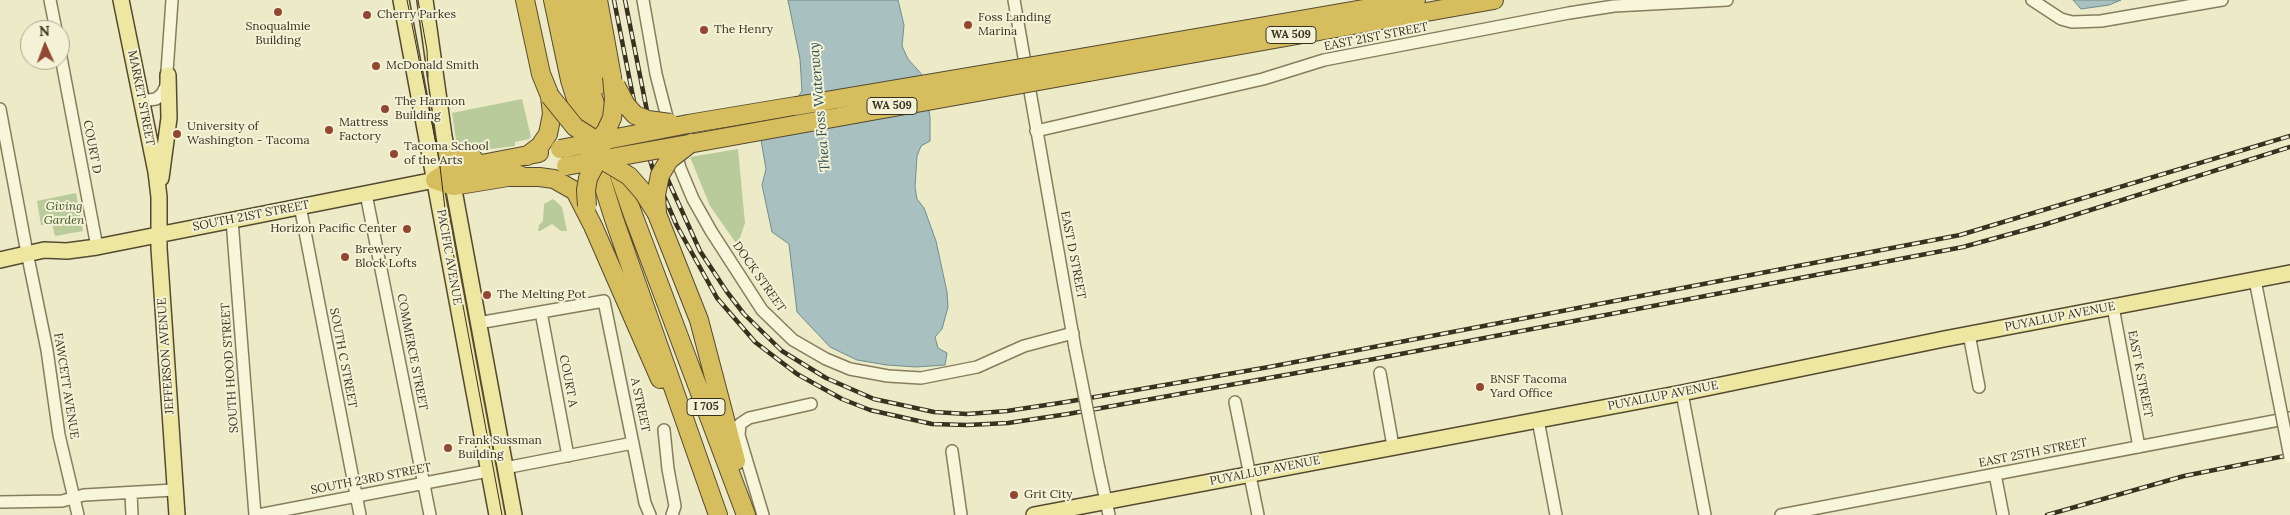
<!DOCTYPE html>
<style>
body{margin:0}
#map{position:relative;width:2290px;height:515px;overflow:hidden;background:#eceac7;font-family:Lora,serif}
canvas{display:block}
.north{position:absolute;left:20px;top:20px;width:50px;height:50px;box-sizing:border-box;background:#f4f2d6;border:1px solid #a9a58d;border-radius:50%;rotate:358deg;font-size:14px;font-weight:700;line-height:20px;text-align:center;color:#383120}
.north::after{content:'';display:block;margin:auto;width:18px;height:22px;background:#934730;clip-path:polygon(50% 0,100% 100%,50% 72%,0 100%)}
</style>
<div id="map">
<canvas width="2290" height="515"></canvas>
<div class="north">N</div>
</div>
<script>
const ctx = document.querySelector('canvas').getContext('2d');
ctx.lineJoin = 'round';
function paint(path, color) {
  ctx.fillStyle = color;
  ctx.fill(path, 'evenodd');
}
function poly(rows) {
  const path = new Path2D();
  for (const r of rows) {
    path.moveTo(r[0], r[1]);
    for (let i = 2; i < r.length; i += 2) path.lineTo(r[i], r[i + 1]);
  }
  return path;
}
function stroke(path, color, width, dash) {
  ctx.strokeStyle = color;
  ctx.lineWidth = width;
  ctx.lineCap = dash ? 'butt' : 'round';
  ctx.setLineDash(dash || []);
  ctx.stroke(path);
}
function drawText(font, color, halo, rows, align = 'center') {
  ctx.font = font + ' Lora,serif';
  ctx.lineWidth = 4;
  ctx.setLineDash([]);
  ctx.textBaseline = 'middle';
  ctx.strokeStyle = halo;
  ctx.fillStyle = color;
  for (const [text, x, y, turn = 0] of rows) {
    ctx.save();
    ctx.translate(x, y);
    ctx.rotate((+turn || 0) * Math.PI / 180);
    ctx.textAlign = isNaN(turn) ? turn : align;
    if (halo) ctx.strokeText(text, 0, 0);
    ctx.fillText(text, 0, 0);
    ctx.restore();
  }
}
paint(poly([
 [522,99,531,137,529,139,515,142,515,146,458,153,452,113],
 [738,149,745,223,740,238,736,243,710,206,690,157],
 [76,193,83,231,55,236,52,223,41,225,37,201],
 [553,199,562,207,567,231,561,231,552,224,540,231,538,231,539,225,543,221,544,204]
]), '#b9ca9b');
const water = poly([
 [788,0,898,0,904,25,902,46,908,59,924,77,930,117,930,141,921,146,917,156,915,187,917,199,924,208,936,241,947,292,948,307,942,329,935,337,938,348,947,353,945,365,916,367,887,365,857,360,830,347,797,312,789,244,772,232,762,185,766,169,761,140,770,124,787,113,802,91,800,59,788,0],
 [2073,0,2121,0,2109,5,2081,9,2073,0]
]);
paint(water, '#a8c0bf');
stroke(water, '#6f8e8e', 1);
const minor = poly([
 [50,0,56,30],
 [643,0,656,74,680,168,693,199,711,231,762,310,793,340,826,359,850,369,888,376,921,378,977,367,1024,346,1073,333],
 [1014,0,1075,348],
 [2032,0,2061,19,2072,22,2101,21,2222,0],
 [60,52,97,247],
 [141,101,156,99,162,94,166,86,172,0],
 [0,109,27,253],
 [1036,131,1263,79,1324,60,1569,13,1614,6,1727,0],
 [366,194,430,515],
 [300,206,360,515],
 [232,220,255,515],
 [29,262,47,350,59,435,78,515],
 [2255,280,2277,391],
 [2113,307,2139,447],
 [541,312,568,456],
 [478,323,604,301,645,503,650,515],
 [1969,334,1979,387],
 [1380,373,1393,446],
 [1682,393,1705,515],
 [1235,402,1258,515],
 [1538,420,1556,515],
 [664,430,668,469,675,506,672,515],
 [952,451,961,515],
 [505,468,633,443],
 [1099,469,1109,515],
 [1995,474,2003,515],
 [131,493,132,515],
 [0,502,62,501,84,495,174,490],
 [258,515,488,471],
 [763,515,739,435,740,424,749,418,811,404],
 [1781,515,2290,418]
]);
const major = poly([
 [121,0,156,172,159,197,159,248,177,515],
 [401,0,497,515],
 [425,0,444,136,514,515],
 [161,178,169,118,168,75],
 [0,260,44,250,67,251,97,247,435,180],
 [1034,515,1682,393,1944,339,2290,273]
]);
const highway = poly([
 [525,0,541,74,550,96,552,114,548,134,540,146,527,156],
 [553,0,570,80,614,219,718,515],
 [569,0,591,92,632,212,746,515],
 [585,0,599,85],
 [598,0,612,77],
 [1086,57,1416,0],
 [1089,72,1494,0],
 [688,124,796,106],
 [447,154,453,160,473,158],
 [510,177,539,177,554,179,575,191,593,226,660,379],
 [435,180,453,186,520,175],
 [435,180,450,170,539,153],
 [657,214,699,320,736,461]
]);
stroke(minor, '#877d5d', 14);
stroke(major, '#554a31', 18);
stroke(highway, '#554a31', 20);
stroke(minor, '#f7f5da', 11);
stroke(major, '#ede7a1', 15);
stroke(highway, '#d6bd5d', 18);
stroke(poly([
 [407,0,439,158,445,209,502,515],
 [418,0,427,50,428,77]
]), '#383120', 1);
const rail = poly([
 [614,0,637,117,654,173,677,226,717,298,755,342,797,374,842,399,870,410,932,424,967,425,1008,423,1068,414,1369,360,1963,247,2043,225,2290,147],
 [625,0,648,116,663,169,700,251,727,292,744,314,782,351,826,378,874,399,934,412,967,414,1007,411,1066,402,1269,367,1960,235,2290,136],
 [2047,515,2184,476,2290,455]
]);
stroke(rail, '#383120', 4.5);
stroke(rail, '#f4f2d6', 2.5, [8]);
const minorBridge = poly([
 [1075,348,1099,469],
 [2277,391,2290,457]
]);
const highwayBridge = poly([
 [612,77,614,100,612,118,606,131,589,152,629,176,643,192,657,214],
 [616,86,626,105,635,115,648,120,670,123],
 [550,96,575,127,602,144],
 [796,106,1086,57],
 [560,149,688,124],
 [566,166,1089,72],
 [587,206,586,190,588,178,595,165,604,155],
 [657,213,656,195,660,175,669,160,691,143]
]);
stroke(minorBridge, '#877d5d', 14, []);
stroke(highwayBridge, '#554a31', 20, []);
stroke(minorBridge, '#f7f5da', 11);
stroke(highwayBridge, '#d6bd5d', 18);
for (const [x, y, r, color] of [
 [278,12,5,"#934730"],
 [367,15,5,"#934730"],
 [968,25,5,"#934730"],
 [704,30,5,"#934730"],
 [376,66,5,"#934730"],
 [385,109,5,"#934730"],
 [329,130,5,"#934730"],
 [177,134,5,"#934730"],
 [394,154,5,"#934730"],
 [407,229,5,"#934730"],
 [345,257,5,"#934730"],
 [487,295,5,"#934730"],
 [1480,387,5,"#934730"],
 [448,448,5,"#934730"],
 [1014,495,5,"#934730"]
]) {
  const dot = new Path2D();
  dot.arc(x, y, r, 0, 2 * Math.PI);
  ctx.fillStyle = color;
  ctx.fill(dot);
  stroke(dot, '#f4f2d6', 2);
}
for (const [x, y, w] of [
 [1291,35,50],
 [892,106,50],
 [706,407,38]
]) {
  const box = new Path2D();
  box.roundRect(x - w / 2, y - 8.5, w, 17, 4);
  ctx.fillStyle = '#f4f2d6';
  ctx.fill(box);
  stroke(box, '#383120', 1);
}
drawText('bold 11px', '#383120', null, [
 ["WA 509",1291,35],
 ["WA 509",892,106],
 ["I 705",706,407]
]);
drawText('12px', '#383120', '#f4f2d6', [
 ["Cherry Parkes",377,15],
 ["Foss Landing",978,18],
 ["Marina",978,32],
 ["Snoqualmie",278,27,"center"],
 ["Building",278,41,"center"],
 ["The Henry",714,30],
 ["McDonald Smith",386,66],
 ["The Harmon",395,102],
 ["Building",395,116],
 ["Mattress",339,123],
 ["Factory",339,137],
 ["University of",187,127],
 ["Washington - Tacoma",187,141],
 ["Tacoma School",404,147],
 ["of the Arts",404,161],
 ["Horizon Pacific Center",397,229,"right"],
 ["Brewery",355,250],
 ["Block Lofts",355,264],
 ["The Melting Pot",497,295],
 ["BNSF Tacoma",1490,380],
 ["Yard Office",1490,394],
 ["Frank Sussman",458,441],
 ["Building",458,455],
 ["Grit City",1024,495]
], 'left');
drawText('12px', '#383120', '#f4f2d6', [
 ["EAST 21ST STREET",1376,37,-11],
 ["MARKET STREET",141,98,79],
 ["COURT D",92,147,79],
 ["SOUTH 21ST STREET",251,216,-11],
 ["EAST D STREET",1073,255,79],
 ["PACIFIC AVENUE",449,257,80],
 ["DOCK STREET",759,277,55],
 ["PUYALLUP AVENUE",2060,317,-11],
 ["COMMERCE STREET",412,352,79],
 ["JEFFERSON AVENUE",166,356,-94],
 ["SOUTH C STREET",343,358,79],
 ["SOUTH HOOD STREET",230,368,-94],
 ["EAST K STREET",2140,374,79],
 ["COURT A",568,381,79],
 ["FAWCETT AVENUE",66,386,81],
 ["PUYALLUP AVENUE",1663,396,-11],
 ["A STREET",640,405,78],
 ["EAST 25TH STREET",2033,453,-11],
 ["PUYALLUP AVENUE",1265,471,-11],
 ["SOUTH 23RD STREET",371,479,-11]
]);
drawText('italic 12px', '#3e5328', '#f4f2d6', [
 ["Giving",64,207],
 ["Garden",64,221]
]);
drawText('italic 14px', '#305057', '#f4f2d6', [
 ["Thea Foss Waterway",820,107,-95]
]);
</script>
